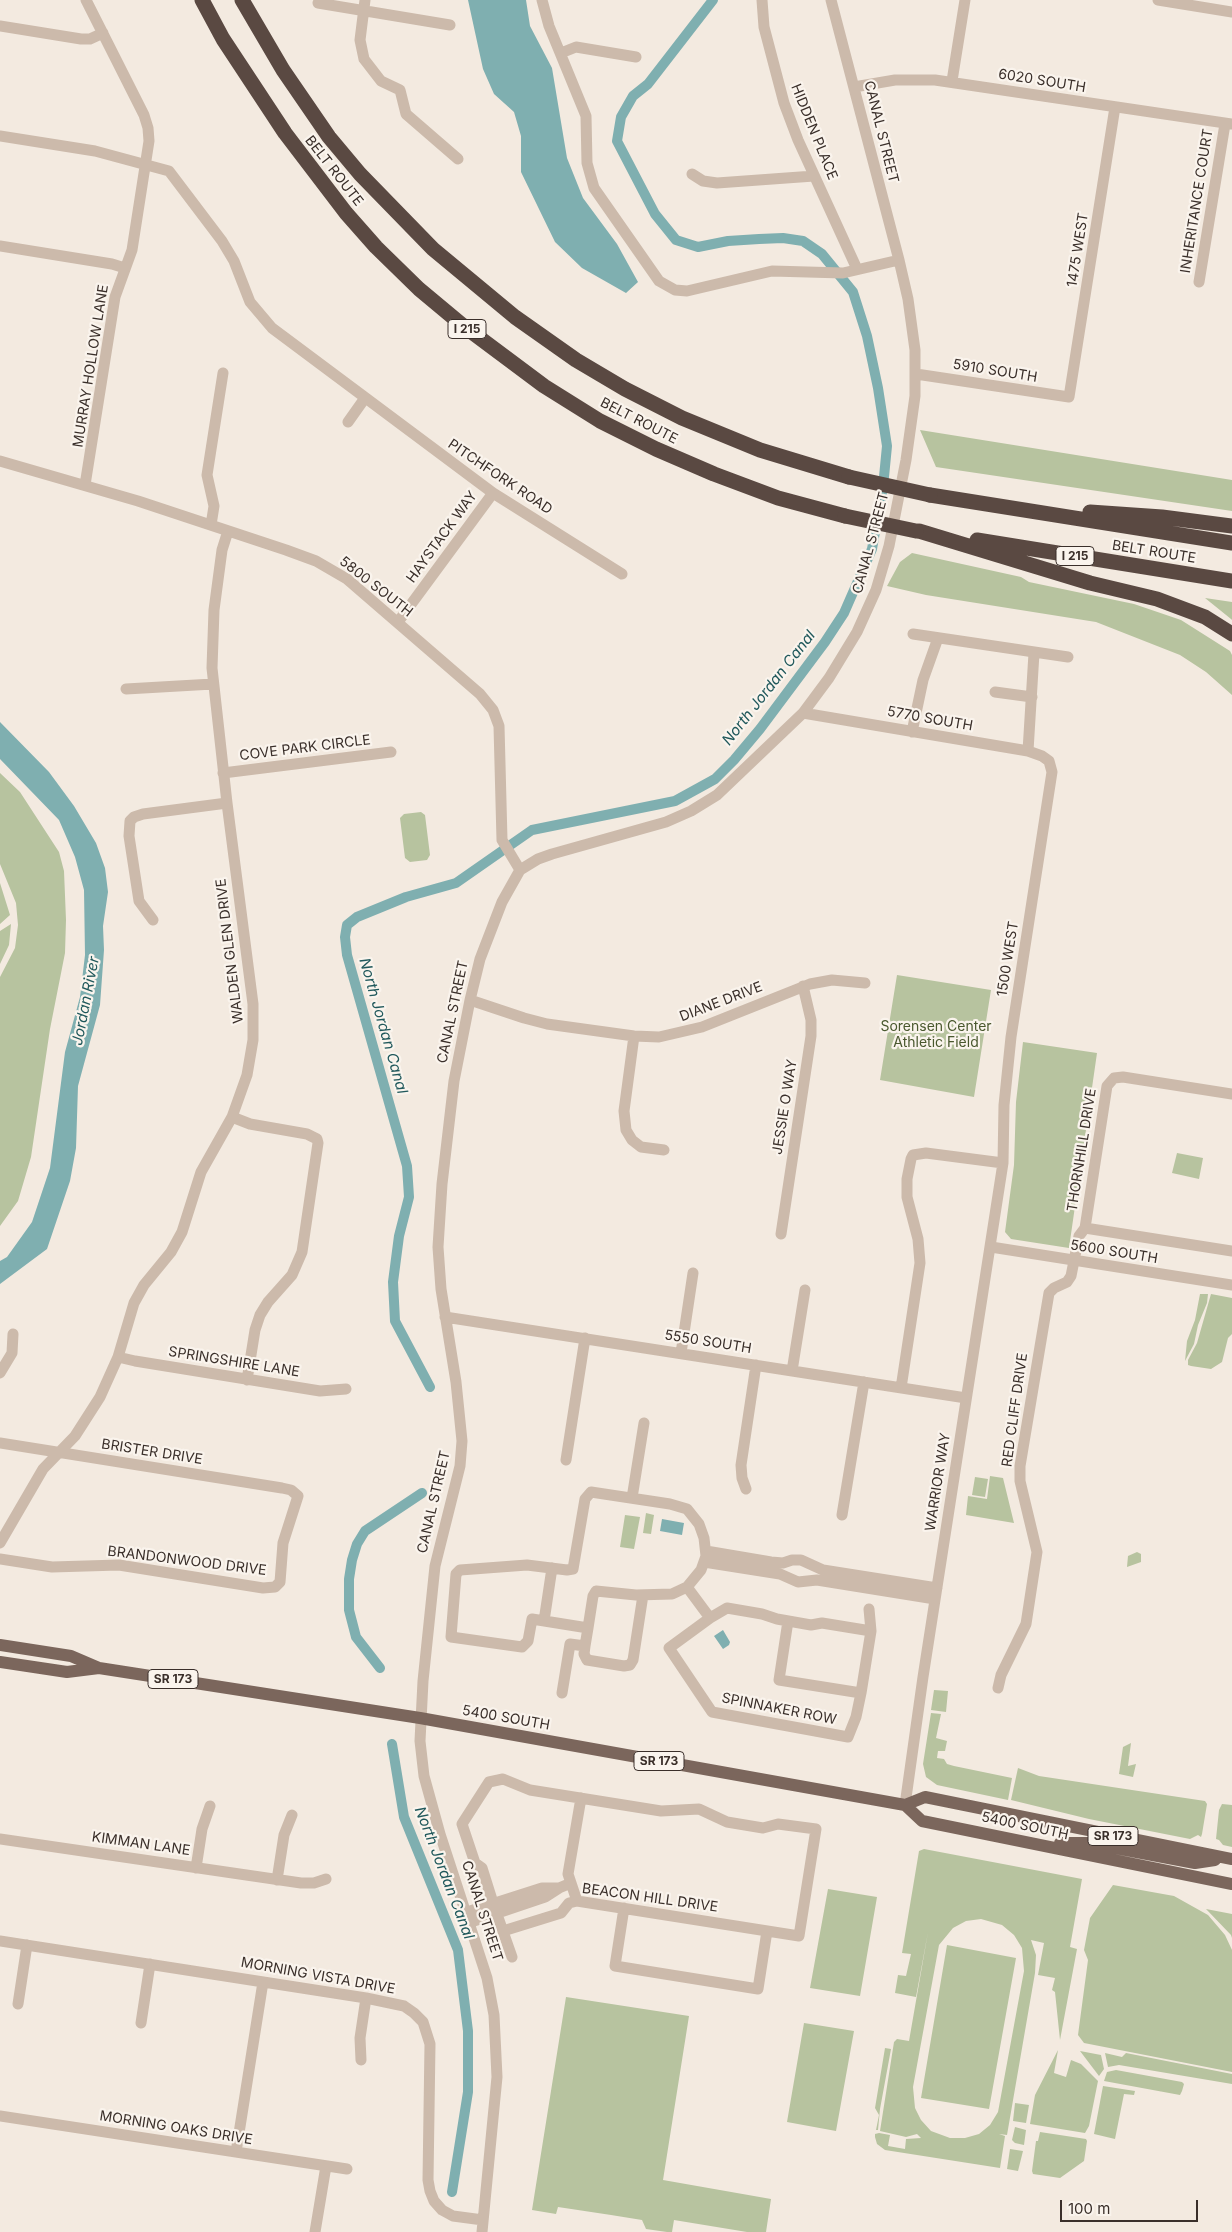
<!DOCTYPE html>
<style>
body{margin:0}
#map{position:relative;width:1232px;height:2232px;overflow:hidden;background:#f3eae0;font-family:Inter,sans-serif}
canvas{display:block}
.scale{position:absolute;left:1060px;top:2200px;width:138px;height:22px;box-sizing:border-box;border:2px solid #3a2f2a;border-top:0;padding-left:6px;font-size:15px;line-height:18px;white-space:nowrap;color:#3a2f2a;-webkit-text-stroke:4px #faf4ed;paint-order:stroke}
</style>
<div id="map">
<canvas width="1232" height="2232"></canvas>
<div class="scale">100 m</div>
</div>
<script>
const ctx = document.querySelector('canvas').getContext('2d');
ctx.lineJoin = 'round';
function paint(path, color) {
  ctx.fillStyle = color;
  ctx.fill(path, 'evenodd');
}
function poly(rows) {
  const path = new Path2D();
  for (const r of rows) {
    path.moveTo(r[0], r[1]);
    for (let i = 2; i < r.length; i += 2) path.lineTo(r[i], r[i + 1]);
  }
  return path;
}
function stroke(path, color, width, dash) {
  ctx.strokeStyle = color;
  ctx.lineWidth = width;
  ctx.lineCap = dash ? 'butt' : 'round';
  ctx.setLineDash(dash || []);
  ctx.stroke(path);
}
function drawText(font, color, halo, rows, align = 'center') {
  ctx.font = font + ' Inter,sans-serif';
  ctx.lineWidth = 4.5;
  ctx.setLineDash([]);
  ctx.textBaseline = 'middle';
  ctx.strokeStyle = halo;
  ctx.fillStyle = color;
  for (const [text, x, y, turn = 0] of rows) {
    ctx.save();
    ctx.translate(x, y);
    ctx.rotate((+turn || 0) * Math.PI / 180);
    ctx.textAlign = isNaN(turn) ? turn : align;
    if (halo) ctx.strokeText(text, 0, 0);
    ctx.fillText(text, 0, 0);
    ctx.restore();
  }
}
paint(poly([
 [920,430,1232,480,1232,511,936,467],
 [912,553,1021,577,1029,582,1134,604,1181,620,1230,651,1232,655,1232,695,1206,672,1180,655,1096,622,926,595,887,586,900,562],
 [1205,598,1232,602,1232,620,1231,619],
 [0,773,20,792,59,852,64,871,66,920,65,953,50,1029,31,1157,18,1201,0,1226,0,977,15,948,18,925,16,903,0,864],
 [421,812,425,815,430,855,427,860,410,862,405,858,400,818,404,814],
 [0,883,10,915,0,924],
 [11,924,9,945,0,964,0,931],
 [897,975,991,990,974,1097,880,1080],
 [1023,1042,1097,1053,1069,1248,1011,1239,1005,1232,1014,1165,1016,1102],
 [1177,1153,1203,1158,1199,1179,1172,1173],
 [1200,1294,1208,1294,1207,1303,1198,1325,1194,1344,1185,1361,1187,1341,1195,1320],
 [1211,1294,1232,1298,1232,1334,1228,1338,1222,1362,1211,1369,1191,1366,1188,1365,1188,1360,1197,1343],
 [990,1476,1003,1478,1014,1523,966,1515,968,1496,987,1499],
 [975,1477,988,1479,985,1497,972,1495],
 [646,1513,654,1515,651,1534,643,1533],
 [625,1515,640,1517,634,1549,620,1547],
 [1137,1552,1141,1554,1141,1562,1127,1567,1128,1556],
 [934,1690,948,1691,946,1712,931,1710],
 [931,1713,941,1714,936,1738,947,1741,945,1751,938,1751,937,1758,944,1759,947,1764,954,1766,1012,1778,1008,1800,937,1785,926,1777,923,1764],
 [1131,1743,1128,1766,1136,1764,1133,1777,1119,1774,1123,1747],
 [1018,1768,1039,1776,1205,1801,1207,1804,1202,1834,1201,1837,1198,1835,1190,1839,1089,1819,1011,1800],
 [1222,1804,1232,1805,1232,1847,1223,1845,1219,1840,1216,1839,1219,1810],
 [924,1849,1082,1879,1070,1947,1077,1949,1060,2040,1055,1992,1052,1990,1055,1978,1038,1975,1044,1943,1031,1940,1036,1955,1035,1973,1007,2135,999,2134,1005,2136,1000,2168,885,2150,877,2144,875,2137,875,2134,879,2133,890,2135,888,2146,905,2149,906,2139,921,2138,917,2134,906,2137,880,2131,894,2042,897,2039,909,2041,928,1932,916,1997,895,1993,898,1975,906,1976,911,1954,902,1953,919,1851],
 [981,1919,1002,1925,1014,1935,1022,1948,1024,1971,998,2112,990,2125,979,2134,965,2138,950,2138,931,2131,921,2120,915,2108,913,2087,939,1945,953,1928,966,1921],
 [1113,1885,1174,1896,1208,1915,1225,1935,1232,1950,1232,2072,1084,2043,1078,2035,1088,1960,1084,1950,1090,1918],
 [828,1889,877,1897,860,1996,810,1988],
 [1206,1909,1232,1914,1232,1938,1231,1935],
 [947,1945,1016,1958,989,2109,921,2098],
 [566,1997,689,2016,663,2180,771,2199,766,2232,747,2232,674,2220,672,2232,667,2232,646,2229,642,2220,611,2215,558,2207,556,2214,532,2210],
 [804,2023,854,2031,836,2131,787,2122],
 [885,2048,891,2049,880,2109,878,2130,876,2130,879,2115,875,2108],
 [1058,2050,1054,2073,1066,2077,1071,2060,1081,2064,1098,2081,1089,2126,1085,2133,1030,2124,1035,2095],
 [1080,2051,1101,2055,1104,2069,1099,2076],
 [1105,2053,1122,2057,1126,2053,1232,2074,1232,2084,1119,2065,1108,2067],
 [1116,2070,1182,2082,1184,2084,1182,2091,1180,2095,1104,2081,1107,2072],
 [1103,2086,1135,2091,1134,2095,1124,2094,1115,2139,1094,2134],
 [1015,2103,1029,2105,1026,2123,1013,2121],
 [1015,2127,1026,2130,1024,2145,1015,2143,1012,2140],
 [1040,2132,1086,2139,1087,2141,1084,2161,1060,2178,1033,2174,1032,2171,1036,2141,1038,2141],
 [1010,2149,1023,2151,1018,2171,1007,2169]
]), '#b7c39f');
paint(poly([
 [468,0,526,0,530,26,552,68,567,158,583,198,617,244,638,282,626,293,582,268,555,242,521,172,521,136,514,112,494,94,483,69],
 [0,722,49,772,74,806,96,843,105,868,108,892,103,926,104,950,100,1005,78,1086,76,1148,70,1181,47,1249,0,1284,0,1261,7,1257,32,1222,50,1168,65,1052,80,997,85,955,84,890,75,857,59,820,0,759],
 [662,1519,684,1523,682,1535,660,1531],
 [723,1630,730,1642,729,1645,723,1649,714,1636]
]), '#7fafb0');
stroke(poly([
 [430,1387,395,1321,393,1282,399,1236,409,1197,407,1166,347,955,345,937,347,925,357,917,406,897,456,883,532,830,675,801,715,779,734,760,760,729,825,642,844,613,872,549,883,487,887,446,878,388,867,336,853,292,822,254,803,241,783,238,759,239,728,241,698,247,676,240,655,214,617,141,621,117,633,96,648,84,713,0],
 [380,1668,356,1637,349,1610,349,1579,352,1560,357,1544,365,1531,422,1493],
 [392,1744,404,1817,458,1950,468,2031,468,2092,452,2192]
]), '#7fafb0', 10);
stroke(poly([
 [365,0,360,40,364,59,381,81,400,90,406,114,458,159],
 [542,0,549,26,586,116,587,163,594,188,659,281,675,290,687,291,772,271,843,273,899,260],
 [762,0,764,27,784,103,798,140,857,269],
 [1158,0,1232,12],
 [318,3,450,25],
 [0,26,81,39,90,39,103,33],
 [561,53,576,47,636,57],
 [952,81,965,0],
 [854,87,895,80,935,80,1232,124],
 [0,136,95,151,169,171,222,241,234,261,250,302,272,328,493,493,622,574],
 [692,174,703,181,717,183,814,176],
 [0,246,112,264,125,268],
 [1199,282,1225,124],
 [916,374,1069,397,1115,107],
 [348,422,365,398],
 [0,461,138,501,286,550,316,561,347,579,480,694,493,710,499,726,502,840,520,870],
 [85,485,115,297,132,250,149,141,148,128,144,115,86,0],
 [211,525,214,506,207,475,223,373],
 [398,622,493,493],
 [913,634,1068,657],
 [126,689,213,684],
 [995,692,1032,697],
 [803,713,1028,751,1042,756,1049,761,1052,772,1011,1037,1004,1105,1003,1163,923,1677,905,1805],
 [912,732,923,680,938,638],
 [1028,751,1034,653],
 [223,773,391,752],
 [153,920,139,901,129,836,130,821,134,817,143,814,227,803],
 [470,1000,524,1018,547,1024,634,1036,659,1037,702,1027,810,984,832,980,865,983],
 [634,1036,624,1111,626,1130,632,1140,641,1147,664,1150],
 [232,1117,250,1124,307,1134,317,1139,318,1143,302,1252,292,1275,268,1302,260,1315,255,1330,247,1380],
 [1085,1228,1232,1251],
 [781,1234,811,1036,811,1020,803,986],
 [991,1247,1232,1285],
 [445,1317,966,1398],
 [681,1353,693,1273],
 [118,1357,135,1361,320,1391,346,1389],
 [792,1371,805,1290],
 [0,1373,12,1353,13,1334],
 [901,1388,920,1263,918,1239,907,1197,907,1179,911,1159,913,1155,926,1153,1003,1163],
 [0,1443,282,1488,291,1490,298,1496,283,1543,280,1582,275,1587,263,1588,119,1565,52,1567,0,1559],
 [566,1460,585,1338],
 [746,1489,742,1478,741,1465,756,1365],
 [632,1498,644,1423],
 [842,1515,864,1382],
 [0,1543,43,1469,75,1436,100,1397,118,1357,134,1303,144,1285,171,1252,182,1232,201,1172,232,1117,247,1075,253,1040,253,1004,227,803,212,668,214,610,222,550,228,531],
 [706,1551,771,1562,783,1563,792,1560,801,1560,823,1570,937,1588],
 [704,1562,780,1574,798,1582,817,1580,935,1599],
 [687,1587,710,1618],
 [869,1609,871,1631,861,1693,856,1717,848,1737,712,1712,669,1648,710,1618,727,1608,762,1614,777,1619,811,1625,822,1623,871,1631],
 [544,1621,552,1568],
 [788,1621,779,1680,861,1693],
 [585,1646,584,1654,587,1660,624,1666,630,1665,633,1660,643,1595],
 [998,1688,1001,1675,1026,1624,1037,1552,1020,1481,1020,1466,1049,1293,1054,1288,1067,1282,1071,1276,1079,1236,1085,1228,1107,1086,1114,1078,1123,1077,1232,1094],
 [562,1693,570,1644,585,1646,588,1628,593,1596,596,1591,636,1595,672,1594,687,1587,701,1570,706,1556,704,1538,699,1524,687,1509,670,1504,591,1492,585,1499,573,1569,567,1570,527,1565,460,1570,456,1574,451,1637,522,1647,528,1641,532,1619,588,1628],
 [0,1839,301,1883,314,1883,326,1879],
 [196,1868,202,1829,210,1806],
 [277,1880,284,1835,292,1815],
 [577,1901,568,1874,581,1798],
 [624,1908,615,1966,758,1989,767,1931],
 [467,1912,542,1888,559,1888],
 [471,1922,545,1897,559,1888,571,1883],
 [503,1931,561,1913,569,1903,577,1901,799,1936,816,1829,778,1824,763,1828,727,1822,699,1809,661,1811,530,1790,503,1779,489,1782,462,1824,475,1863,482,1868,493,1903,512,1957],
 [0,1941,366,1998,404,2006,414,2013,423,2022,430,2044,428,2180,430,2191,434,2201,442,2210,453,2216,483,2220],
 [18,2004,27,1945],
 [141,2023,150,1964],
 [361,2060,360,2038,366,1998],
 [0,2116,347,2169],
 [236,2152,263,1982],
 [315,2232,326,2166],
 [482,2232,497,2077,494,2015,487,1978,440,1834,424,1776,420,1741,423,1681,435,1566,460,1466,462,1441,456,1382,441,1289,438,1247,442,1184,454,1081,470,1000,480,959,502,902,520,870,538,859,552,854,666,822,691,811,717,795,803,713,829,678,857,632,876,590,889,546,906,460,915,396,915,350,908,299,899,260,831,0]
]), '#ccbaab', 11);
stroke(poly([
 [0,1645,71,1656,99,1668,420,1718,905,1805,925,1797,1232,1859],
 [0,1662,67,1672,99,1668],
 [905,1805,922,1821,1232,1884],
 [1060,1843,1089,1843,1195,1863,1215,1860]
]), '#7b665c', 12);
stroke(poly([
 [202,0,223,39,285,133,346,213,376,247,419,289,461,324,544,386,600,421,656,449,714,474,778,498,845,516],
 [242,0,283,70,329,137,360,174,433,249,515,317,576,360,625,389,682,418,760,450,849,477],
 [930,495,1232,543],
 [1090,512,1162,517,1232,526],
 [919,531,1090,583,1157,599,1205,617,1232,634],
 [977,540,1232,581]
]), '#5a4942', 15);
stroke(poly([
 [849,477,930,495],
 [845,516,916,531]
]), '#5a4942', 15);
for (const [x, y, w] of [
 [467,329,38],
 [1075,556,38],
 [173,1679,50],
 [659,1761,50],
 [1113,1836,50]
]) {
  const box = new Path2D();
  box.roundRect(x - w / 2, y - 9.5, w, 19, 4);
  ctx.fillStyle = '#faf4ed';
  ctx.fill(box);
  stroke(box, '#3a2f2a', 1);
}
drawText('bold 12px', '#3a2f2a', null, [
 ["I 215",467,329],
 ["I 215",1075,556],
 ["SR 173",173,1679],
 ["SR 173",659,1761],
 ["SR 173",1113,1836]
]);
drawText('14px', '#3a2f2a', '#faf4ed', [
 ["6020 SOUTH",1042,81,9],
 ["HIDDEN PLACE",814,132,68],
 ["CANAL STREET",881,132,76],
 ["BELT ROUTE",334,171,52],
 ["INHERITANCE COURT",1197,201,-81],
 ["1475 WEST",1078,250,-81],
 ["MURRAY HOLLOW LANE",91,366,-81],
 ["5910 SOUTH",995,371,9],
 ["BELT ROUTE",639,421,27],
 ["PITCHFORK ROAD",500,477,34],
 ["HAYSTACK WAY",442,537,-54],
 ["CANAL STREET",871,543,-75],
 ["BELT ROUTE",1154,552,9],
 ["5800 SOUTH",376,587,38],
 ["5770 SOUTH",930,719,10],
 ["COVE PARK CIRCLE",305,748,-7],
 ["WALDEN GLEN DRIVE",230,951,-97],
 ["1500 WEST",1008,959,-81],
 ["DIANE DRIVE",721,1002,-21],
 ["CANAL STREET",453,1012,-78],
 ["JESSIE O WAY",785,1107,-81],
 ["THORNHILL DRIVE",1082,1150,-81],
 ["5600 SOUTH",1114,1252,9],
 ["5550 SOUTH",708,1342,9],
 ["SPRINGSHIRE LANE",234,1362,9],
 ["RED CLIFF DRIVE",1015,1410,-82],
 ["BRISTER DRIVE",152,1452,9],
 ["WARRIOR WAY",938,1482,-81],
 ["CANAL STREET",434,1502,-77],
 ["BRANDONWOOD DRIVE",187,1561,7],
 ["SPINNAKER ROW",779,1709,11],
 ["5400 SOUTH",506,1718,10],
 ["5400 SOUTH",1025,1826,12],
 ["KIMMAN LANE",141,1844,8],
 ["BEACON HILL DRIVE",650,1898,8],
 ["CANAL STREET",482,1911,72],
 ["MORNING VISTA DRIVE",318,1976,10],
 ["MORNING OAKS DRIVE",176,2128,9]
]);
drawText('14px', '#49582e', '#faf4ed', [
 ["Sorensen Center",936,1027],
 ["Athletic Field",936,1043]
]);
drawText('italic 15px', '#20585b', '#faf4ed', [
 ["North Jordan Canal",769,688,-52],
 ["Jordan River",86,1001,-79],
 ["North Jordan Canal",383,1026,74],
 ["North Jordan Canal",444,1873,69]
]);
</script>
